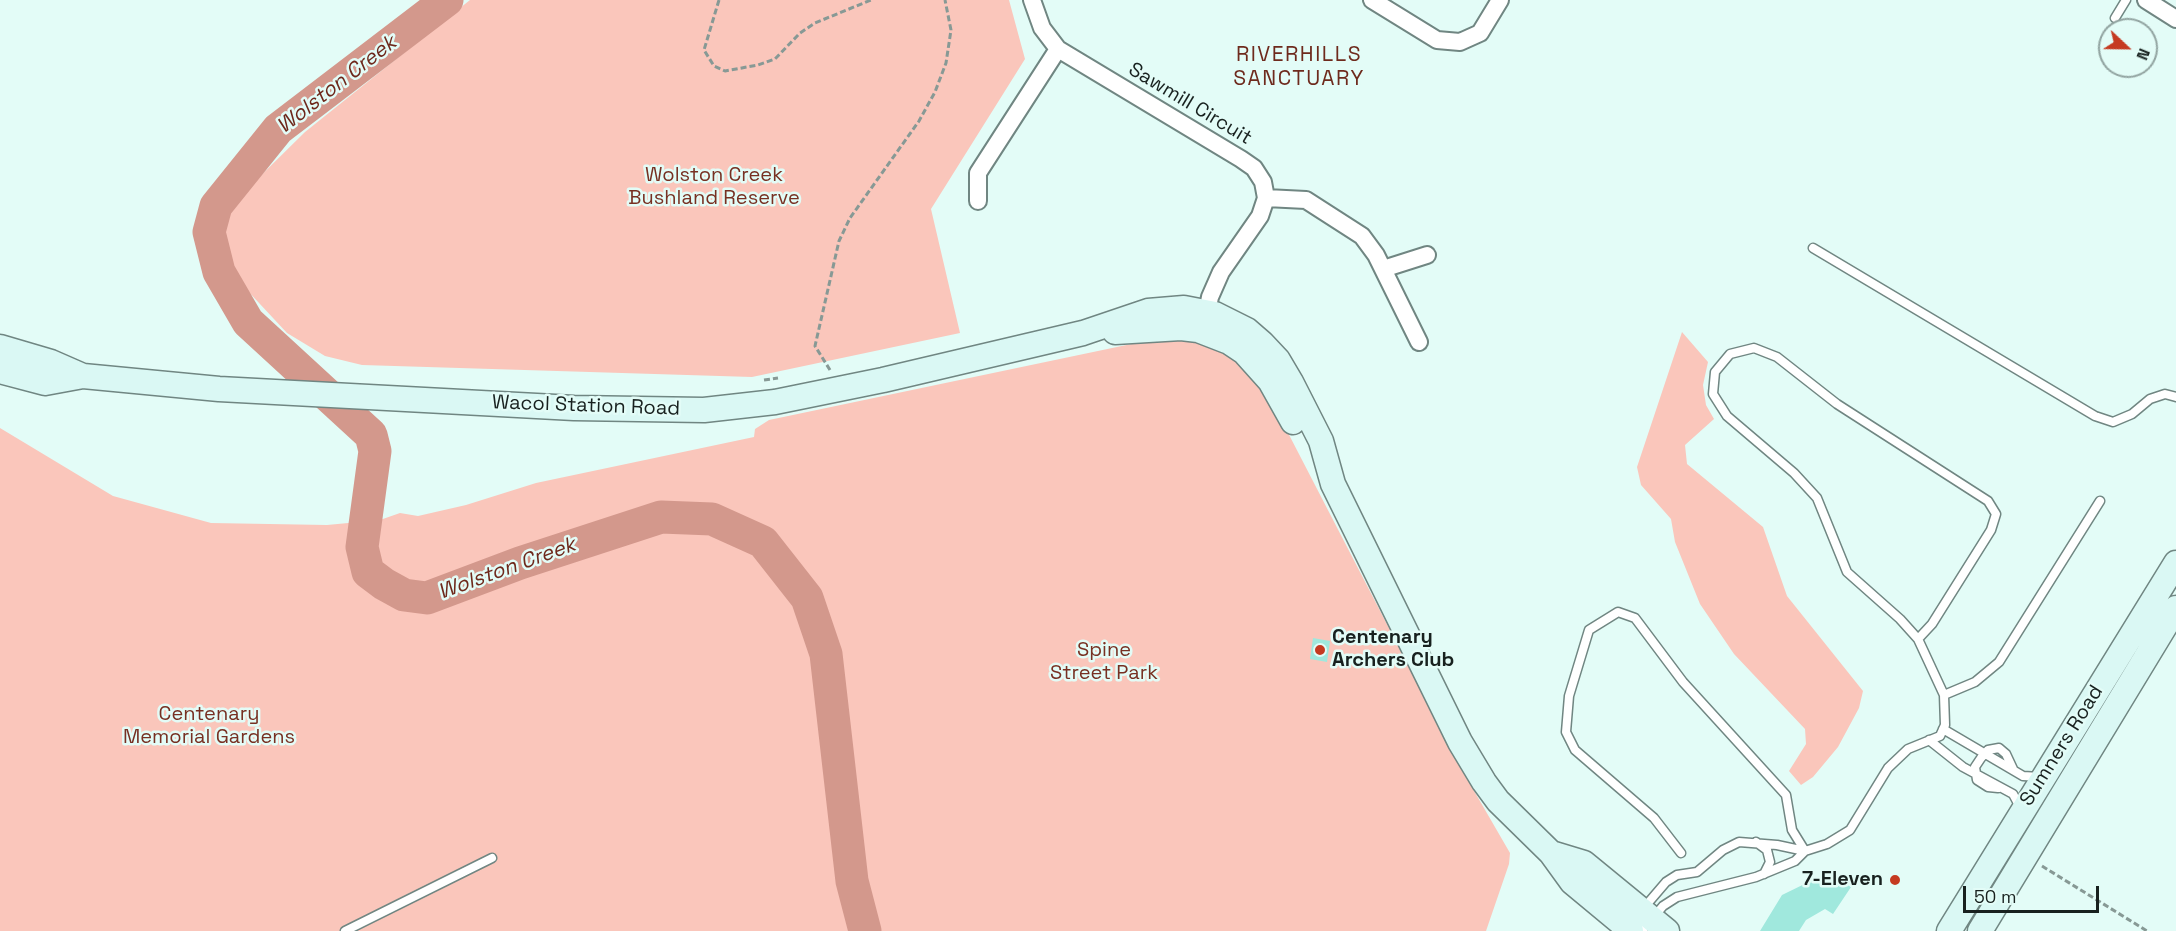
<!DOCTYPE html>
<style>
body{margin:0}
#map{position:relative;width:2176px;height:931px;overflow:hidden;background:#e3fcf7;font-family:"Space Grotesk",sans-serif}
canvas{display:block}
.north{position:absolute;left:2098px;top:18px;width:60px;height:60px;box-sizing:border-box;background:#e3fcf7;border:2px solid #92a4a1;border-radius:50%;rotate:112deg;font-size:16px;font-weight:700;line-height:24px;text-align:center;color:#18211f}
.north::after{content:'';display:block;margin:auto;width:21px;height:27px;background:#c53a21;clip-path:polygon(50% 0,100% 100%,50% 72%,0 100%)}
.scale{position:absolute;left:1963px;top:886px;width:136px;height:27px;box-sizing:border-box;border:3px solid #18211f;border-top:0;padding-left:8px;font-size:18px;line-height:21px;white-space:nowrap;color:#18211f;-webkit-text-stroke:4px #e3fcf7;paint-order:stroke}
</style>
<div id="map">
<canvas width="2176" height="931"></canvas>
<div class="north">N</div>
<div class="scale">50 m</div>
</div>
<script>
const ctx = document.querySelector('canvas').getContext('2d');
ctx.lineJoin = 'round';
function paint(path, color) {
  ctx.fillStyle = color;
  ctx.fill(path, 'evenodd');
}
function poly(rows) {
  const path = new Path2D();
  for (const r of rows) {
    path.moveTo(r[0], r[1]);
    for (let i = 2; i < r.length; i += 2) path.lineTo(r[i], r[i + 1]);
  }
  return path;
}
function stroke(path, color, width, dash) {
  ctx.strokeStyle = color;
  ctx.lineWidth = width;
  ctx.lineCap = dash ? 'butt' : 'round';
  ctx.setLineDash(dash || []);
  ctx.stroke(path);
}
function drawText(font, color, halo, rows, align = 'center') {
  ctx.font = font + ' "Space Grotesk",sans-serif';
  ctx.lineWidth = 5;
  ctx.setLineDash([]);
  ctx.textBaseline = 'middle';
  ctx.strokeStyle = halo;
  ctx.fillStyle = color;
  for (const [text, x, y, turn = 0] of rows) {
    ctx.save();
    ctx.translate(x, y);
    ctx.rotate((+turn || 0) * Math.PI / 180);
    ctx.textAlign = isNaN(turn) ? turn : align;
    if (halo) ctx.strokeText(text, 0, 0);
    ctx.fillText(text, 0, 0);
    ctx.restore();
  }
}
paint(poly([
 [470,0,1009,0,1025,59,931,209,960,333,752,377,362,365,325,356,287,333,232,274,223,239,231,205,305,132],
 [1682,332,1708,362,1703,385,1706,405,1714,419,1685,445,1687,464,1763,527,1787,596,1863,691,1859,708,1838,747,1813,777,1801,785,1789,771,1806,744,1805,729,1734,654,1700,604,1675,542,1671,519,1641,485,1637,467],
 [1181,337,1232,354,1255,377,1285,427,1466,777,1510,853,1509,864,1486,931,0,931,0,428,113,496,211,523,327,525,380,520,400,513,418,516,466,505,536,483,754,437,755,429,769,420,1136,343]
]), '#fac6bb');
stroke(poly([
 [447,0,278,129,216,206,209,232,219,272,248,322,371,435,375,451,362,547,368,572,384,584,404,595,427,598,520,563,661,517,712,519,763,542,807,598,826,654,852,881,865,931]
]), '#d3988c', 33);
paint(poly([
 [1313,638,1330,641,1327,662,1310,659],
 [1827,873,1851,887,1833,914,1825,909,1806,920,1799,931,1760,931,1782,895]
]), '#a0e8dd');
const lane = poly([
 [2115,18,2126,0],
 [1813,248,2095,416,2113,422,2132,414,2150,399,2165,394,2176,397],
 [1944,695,1975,682,1999,662,2100,501],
 [1943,729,2023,776,2040,777],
 [1929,740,1963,767,2013,794,2020,807],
 [1998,788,1988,787,1977,780,1975,767,1981,758,1988,750,1999,748,2006,754,2013,769],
 [1756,842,1767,850,1770,862,1764,874],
 [1681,853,1654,818,1575,750,1566,732,1569,696,1589,630,1618,612,1635,618,1683,682,1786,795,1792,830,1805,851],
 [1642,910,1666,882,1677,875,1697,872,1723,850,1739,842,1777,845,1805,851],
 [345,931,492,858],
 [1642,931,1663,906,1677,897,1756,877,1795,861,1805,851,1827,844,1850,830,1888,768,1908,749,1940,736,1945,725,1944,695,1918,639,1900,619,1847,572,1817,498,1794,473,1727,416,1713,394,1715,372,1730,354,1754,348,1777,357,1837,404,1988,501,1996,514,1991,530,1932,624,1918,639]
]);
const street = poly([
 [1032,0,1042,28,1058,49,1241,159,1254,168,1263,182,1266,198,1260,216,1221,272,1210,297,1205,322],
 [1372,0,1437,40,1460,42,1480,33,1500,0],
 [2146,0,2176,19],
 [1266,198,1306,200,1362,236,1376,255,1419,342],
 [978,201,978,173,1058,49],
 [1383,269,1427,255]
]);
const secondary = poly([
 [1115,332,1181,328,1198,330,1229,342,1244,352,1270,381,1293,422],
 [0,347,51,362,83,376],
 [0,371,45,383,83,376,219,389,574,408,704,410,775,402,883,380,1083,333,1148,311,1184,308,1215,314,1247,330,1262,343,1278,360,1291,382,1321,441,1333,484,1460,742,1484,782,1498,801,1551,853,1572,882,1631,931],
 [1551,853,1584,863,1667,931],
 [1949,931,2176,563],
 [1980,931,2176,608]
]);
stroke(lane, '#708682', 11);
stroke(street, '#708682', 20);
stroke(secondary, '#708682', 27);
stroke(poly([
 [719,0,704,50,714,66,725,71,758,65,775,59,800,33,815,23,871,0],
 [830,370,815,346,839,241,850,218,919,121,935,92,946,63,951,30,945,0],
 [764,380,778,378],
 [2042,866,2147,931]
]), '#879995', 3, [6, 3]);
stroke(lane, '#fff', 8);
stroke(street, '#fff', 16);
stroke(secondary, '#daf8f4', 24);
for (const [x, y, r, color] of [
 [1320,650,6,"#c53a21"],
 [1895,880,6,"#c53a21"]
]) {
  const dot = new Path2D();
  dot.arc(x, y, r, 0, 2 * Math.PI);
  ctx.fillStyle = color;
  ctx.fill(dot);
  stroke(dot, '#e3fcf7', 2);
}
drawText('20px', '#18211f', '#e3fcf7', [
 ["Sawmill Circuit",1190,104,31],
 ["Wacol Station Road",586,406,2],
 ["Sumners Road",2062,746,-58]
]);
drawText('20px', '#773022', '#e3fcf7', [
 ["Wolston Creek",714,176],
 ["Bushland Reserve",714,199],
 ["Spine",1104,651],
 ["Street Park",1104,674],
 ["Centenary",209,715],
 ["Memorial Gardens",209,738]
]);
drawText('bold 20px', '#18211f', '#e3fcf7', [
 ["Centenary",1332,638],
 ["Archers Club",1332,661],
 ["7-Eleven",1883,880,"right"]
], 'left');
ctx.letterSpacing = '1.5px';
drawText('21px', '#6e2a1d', '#e3fcf7', [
 ["RIVERHILLS",1299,55],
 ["SANCTUARY",1299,79]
]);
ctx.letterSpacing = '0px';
drawText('italic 21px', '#6e281b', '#e3fcf7', [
 ["Wolston Creek",337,85,-38],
 ["Wolston Creek",507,569,-20]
]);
</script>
